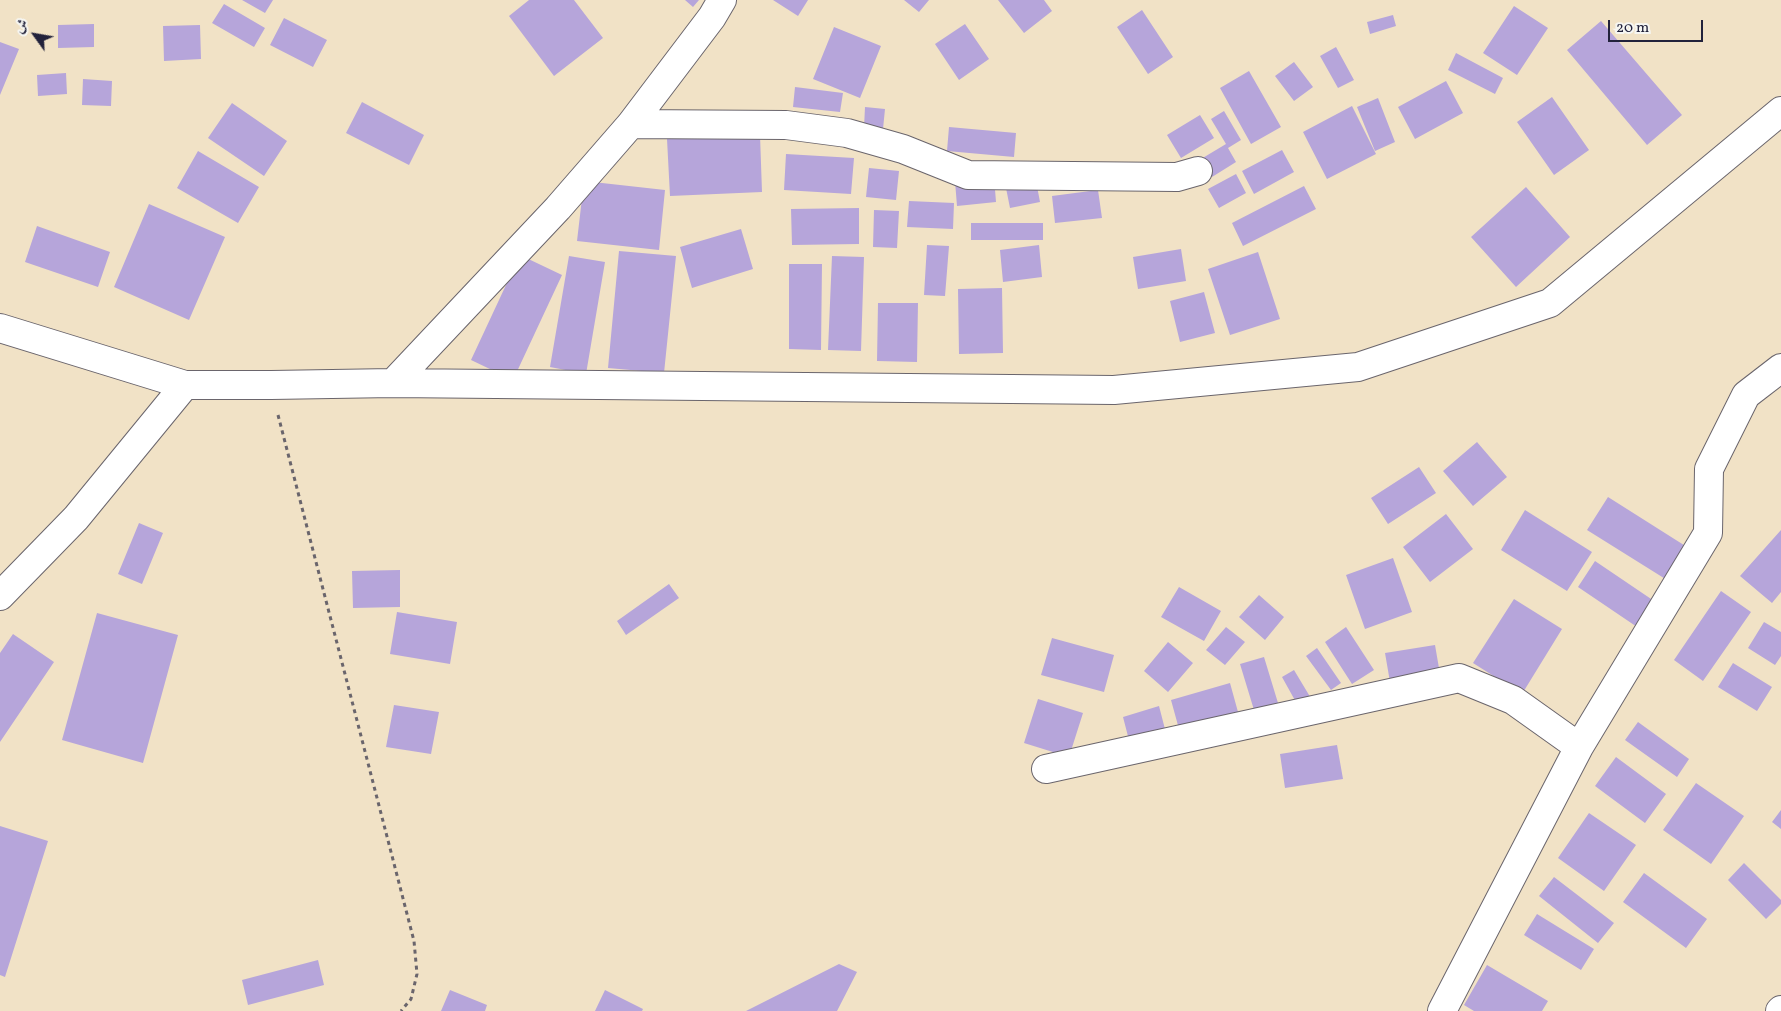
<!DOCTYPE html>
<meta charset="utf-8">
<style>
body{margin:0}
#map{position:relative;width:1781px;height:1011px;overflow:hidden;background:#f1e2c6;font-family:Vollkorn,Amiri,serif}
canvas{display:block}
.north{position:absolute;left:10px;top:10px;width:50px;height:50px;-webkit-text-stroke:4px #f6f6f2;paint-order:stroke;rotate:302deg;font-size:14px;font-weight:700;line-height:20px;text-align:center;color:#22223b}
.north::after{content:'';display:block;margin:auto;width:18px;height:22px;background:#22223b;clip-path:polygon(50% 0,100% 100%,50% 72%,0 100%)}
.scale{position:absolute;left:1608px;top:20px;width:95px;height:22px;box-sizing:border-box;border:2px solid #22223b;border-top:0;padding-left:6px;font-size:15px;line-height:18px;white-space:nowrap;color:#22223b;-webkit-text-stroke:4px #f6f6f2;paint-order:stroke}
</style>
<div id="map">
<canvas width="1781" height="1011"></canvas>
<div class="north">ش</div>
<div class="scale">20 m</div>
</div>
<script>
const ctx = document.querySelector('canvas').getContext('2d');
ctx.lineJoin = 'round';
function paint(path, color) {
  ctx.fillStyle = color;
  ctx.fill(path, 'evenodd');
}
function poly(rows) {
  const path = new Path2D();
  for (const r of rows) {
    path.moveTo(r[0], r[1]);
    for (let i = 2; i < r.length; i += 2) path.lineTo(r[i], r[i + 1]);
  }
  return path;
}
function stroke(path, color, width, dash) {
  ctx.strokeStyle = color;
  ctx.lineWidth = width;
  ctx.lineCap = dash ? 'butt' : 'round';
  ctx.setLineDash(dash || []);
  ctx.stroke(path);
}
paint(poly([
 [242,0,273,0,265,13],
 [529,0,574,0,603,38,554,76,509,16],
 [685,0,699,0,693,7],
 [773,0,808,0,798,16],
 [904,0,929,0,919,12],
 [998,0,1044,0,1052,11,1024,33],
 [224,4,265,28,254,47,212,23],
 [1514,6,1548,28,1517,75,1483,53],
 [1142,10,1173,57,1148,74,1117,27],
 [1393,15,1396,26,1370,34,1367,22],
 [284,18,327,40,313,67,270,45],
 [1601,21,1682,115,1647,145,1567,50],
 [94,24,94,47,58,48,58,25],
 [965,24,989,59,959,80,935,44],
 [200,25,201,59,164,61,163,26],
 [834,27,881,46,860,98,813,79],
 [0,42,19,49,0,95],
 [1336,47,1354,80,1338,88,1320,56],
 [1456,53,1503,78,1495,94,1448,70],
 [1294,62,1313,87,1294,101,1275,76],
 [1249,71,1281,127,1251,144,1220,88],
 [66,73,67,94,38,96,37,75],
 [83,79,112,81,111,106,82,105],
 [1446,81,1463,113,1415,139,1398,107],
 [795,87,843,93,840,112,793,107],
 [1552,97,1589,150,1554,175,1517,122],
 [1378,98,1395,142,1375,151,1357,107],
 [362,102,424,135,409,165,346,133],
 [232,103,287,141,264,176,208,138],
 [1352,106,1376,154,1327,179,1303,132],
 [865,107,885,109,883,129,864,128],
 [1224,111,1241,140,1228,148,1236,162,1212,177,1201,159,1226,144,1211,119],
 [1200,115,1214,138,1181,158,1167,135],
 [949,127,1016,133,1014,157,947,151],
 [760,135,762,192,670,196,667,139],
 [1282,150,1294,172,1254,194,1242,171],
 [198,151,259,187,238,223,177,188],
 [786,154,854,158,851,194,784,190],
 [869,168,899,171,896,200,866,197],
 [1236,174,1246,193,1219,208,1208,189],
 [994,177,996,202,957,206,955,181],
 [584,181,665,190,659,250,577,241],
 [1036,181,1040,202,1010,208,1006,188],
 [1304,186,1316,209,1243,246,1232,223],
 [1526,187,1570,237,1516,287,1471,237],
 [1098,190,1102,218,1055,223,1052,196],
 [909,201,954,203,953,229,907,227],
 [149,204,225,237,189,320,114,287],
 [859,208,859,244,792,245,791,209],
 [874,210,899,211,897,248,873,247],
 [971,223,1043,223,1043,240,971,240],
 [37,226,110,252,98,287,25,262],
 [741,229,753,269,692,288,680,247],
 [927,245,949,246,945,296,924,295],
 [1039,245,1042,277,1003,282,1000,250],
 [1181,249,1186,281,1138,289,1133,257],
 [619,251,676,256,664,373,608,368],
 [1258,252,1280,319,1230,335,1208,269],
 [520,255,562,275,513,380,471,360],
 [569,256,605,262,586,374,550,367],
 [832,256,864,257,861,351,828,350],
 [789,264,822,264,821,350,789,349],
 [1002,288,1003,353,959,354,958,289],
 [1204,292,1215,333,1180,342,1170,301],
 [878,303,918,303,917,362,877,361],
 [1477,442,1507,477,1473,506,1443,471],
 [1419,467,1436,493,1388,524,1371,498],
 [1608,497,1687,547,1667,580,1587,530],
 [1525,510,1592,552,1567,591,1501,550],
 [1446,514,1473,549,1430,582,1403,547],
 [139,523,163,533,142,584,118,574],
 [1781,530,1781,592,1772,603,1740,576],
 [1393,558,1412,612,1365,629,1346,575],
 [1595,561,1660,605,1643,631,1578,587],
 [400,570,400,607,353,608,352,571],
 [669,584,679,598,626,635,617,621],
 [1179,587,1221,611,1204,641,1161,617],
 [1721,591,1751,612,1703,681,1674,660],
 [1259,595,1284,617,1265,640,1239,617],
 [1514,599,1562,629,1522,694,1473,663],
 [397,612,457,622,450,664,390,654],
 [97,613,178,635,143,763,62,740],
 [1764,622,1781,632,1781,656,1775,665,1748,648],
 [1226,627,1245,642,1225,665,1206,650],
 [1346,627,1374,670,1352,684,1325,642],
 [13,634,54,662,0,742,0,653],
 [1052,638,1114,655,1104,692,1041,675],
 [1168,642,1193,663,1168,692,1144,671],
 [1435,645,1440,674,1390,682,1385,653],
 [1317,648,1341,683,1331,690,1306,656],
 [1264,657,1278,703,1254,710,1240,664],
 [1733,663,1772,687,1757,711,1718,687],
 [1294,670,1315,705,1302,713,1282,677],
 [1230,683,1238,712,1179,729,1171,700],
 [1038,699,1083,713,1069,757,1024,743],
 [394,705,439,712,431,754,386,747],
 [1159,706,1166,733,1130,744,1123,717],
 [1638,722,1689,759,1677,777,1625,740],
 [1337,745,1343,779,1285,788,1280,754],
 [1616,757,1666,794,1645,823,1595,786],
 [1696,783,1744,816,1711,864,1663,830],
 [1781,810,1781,829,1772,822],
 [1589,813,1636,845,1604,891,1558,858],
 [0,826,48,841,5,977,0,975],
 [1744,863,1781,900,1781,904,1766,919,1728,880],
 [1644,873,1707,919,1686,948,1623,902],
 [1554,877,1614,923,1598,943,1539,896],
 [1537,914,1594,949,1581,970,1524,935],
 [318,960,324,985,248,1005,242,980],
 [839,964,857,972,837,1011,746,1011],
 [1487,965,1548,1001,1542,1011,1474,1011,1464,1005],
 [450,990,487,1005,485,1011,441,1011],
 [605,990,643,1009,642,1011,595,1011]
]), '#b6a5da');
const minor = poly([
 [631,124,786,125,847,133,903,149,968,175,1177,177,1198,171],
 [0,328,185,385,271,385,393,383,1114,390,1358,367,1550,303,1781,111],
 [393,383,558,208,631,124,712,17,722,0],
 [0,596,76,518,185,385],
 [1046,769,1459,678,1513,700,1579,747],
 [1442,1011,1579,747,1708,533,1709,469,1746,395,1781,368],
 [1780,1011,1781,1010]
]);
stroke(minor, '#6a656c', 30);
stroke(poly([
 [278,415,414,941,417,974,411,999,401,1011]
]), '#6a656c', 3, [4, 4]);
stroke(minor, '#fff', 28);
</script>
